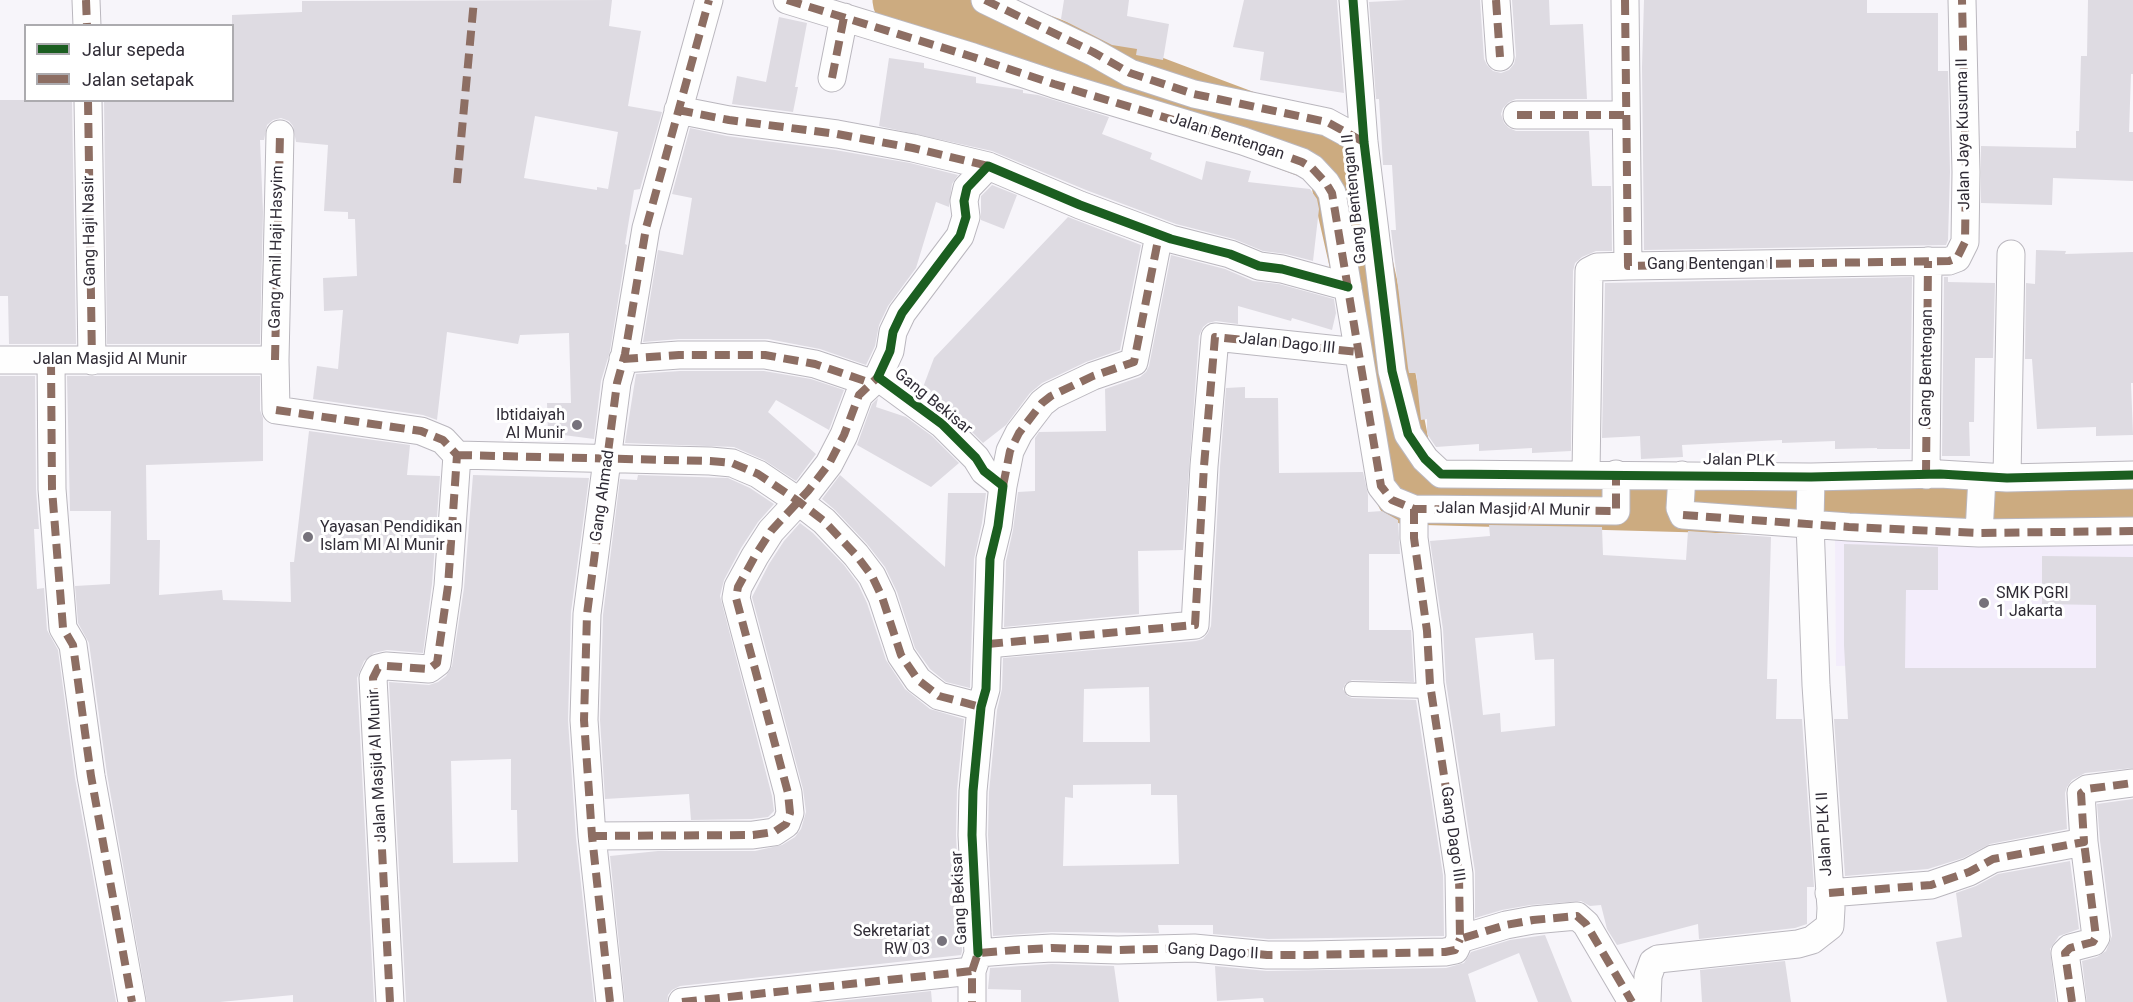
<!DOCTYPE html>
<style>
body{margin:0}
#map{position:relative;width:2133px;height:1002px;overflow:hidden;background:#f7f5fa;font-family:Roboto,sans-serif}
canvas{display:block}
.legend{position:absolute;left:24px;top:24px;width:210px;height:78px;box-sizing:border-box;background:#fff;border:2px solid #acabaf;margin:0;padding:8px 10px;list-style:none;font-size:18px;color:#302c36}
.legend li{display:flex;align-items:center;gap:12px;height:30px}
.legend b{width:30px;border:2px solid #acabaf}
</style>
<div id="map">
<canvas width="2133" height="1002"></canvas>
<ul class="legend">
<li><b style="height:8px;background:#1b5e20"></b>Jalur sepeda</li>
<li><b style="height:8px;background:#8d6e63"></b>Jalan setapak</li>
</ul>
</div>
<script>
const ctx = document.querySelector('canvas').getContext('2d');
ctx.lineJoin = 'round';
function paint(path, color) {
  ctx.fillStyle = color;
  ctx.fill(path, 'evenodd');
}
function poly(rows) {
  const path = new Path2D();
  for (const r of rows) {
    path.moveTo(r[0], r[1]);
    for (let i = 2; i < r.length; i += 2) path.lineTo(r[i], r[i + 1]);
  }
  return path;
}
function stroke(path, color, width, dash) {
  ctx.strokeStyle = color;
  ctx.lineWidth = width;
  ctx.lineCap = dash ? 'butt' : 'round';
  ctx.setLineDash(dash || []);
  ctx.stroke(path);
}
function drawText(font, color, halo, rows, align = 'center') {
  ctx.font = font + ' Roboto,sans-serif';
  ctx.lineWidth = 6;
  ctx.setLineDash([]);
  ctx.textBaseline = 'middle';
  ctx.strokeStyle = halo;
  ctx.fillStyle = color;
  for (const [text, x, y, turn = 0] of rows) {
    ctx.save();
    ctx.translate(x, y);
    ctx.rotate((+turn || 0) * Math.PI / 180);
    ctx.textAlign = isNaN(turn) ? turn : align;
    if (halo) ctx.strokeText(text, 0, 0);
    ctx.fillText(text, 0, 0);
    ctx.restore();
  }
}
paint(poly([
 [2133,539,2133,670,1901,729,1901,665,1836,666,1835,540]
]), '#f3edfb');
stroke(poly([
 [904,0,1018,37,1337,157,1366,285,1407,493,2133,513]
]), '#ccab80', 63);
paint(poly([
 [612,0,609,26,641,31,628,106,662,112,640,189,634,190,625,244,627,245,610,351,601,381,594,439,548,433,547,403,571,403,569,333,520,335,518,344,447,332,437,420,423,415,313,399,317,366,338,369,343,310,324,311,323,278,357,276,355,219,348,219,348,212,324,211,328,145,296,142,293,126,289,121,281,118,273,120,267,125,264,140,260,140,263,212,260,344,107,344,104,100,232,100,232,15,302,12,302,1],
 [535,116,618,132,608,189,597,187,597,190,524,178],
 [1064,0,1129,0,1127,16,1169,24,1163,60,1136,55,1137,49,1112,45,1061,19],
 [1244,0,1337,0,1344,93,1260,80,1264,52,1233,47],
 [1406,0,1480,0,1484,59,1487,65,1493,71,1501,73,1509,70,1514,64,1516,56,1512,0,1549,0,1550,25,1583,24,1587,99,1516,99,1509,102,1503,108,1501,114,1504,123,1509,128,1516,131,1589,131,1592,186,1611,186,1612,251,1596,251,1582,257,1575,263,1573,271,1571,451,1532,453,1532,448,1479,451,1479,444,1436,447,1427,434,1427,419,1421,420,1416,373,1409,373,1408,368,1391,230,1396,230,1392,165,1383,165,1379,99,1376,99,1369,2],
 [1644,0,1867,0,1867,13,1938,13,1938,71,1948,71,1950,172,1948,240,1946,245,1644,250,1642,67],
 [2088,0,2133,0,2133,74,2131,74,2129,132,2133,132,2133,181,2053,178,2052,205,1981,203,1981,146,2076,148,2076,131,2079,131,2081,56,2087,56],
 [779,17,807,23,795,87,798,87,793,112,732,104,737,76,766,82],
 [889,58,924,63,924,68,976,77,976,83,1023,90,1023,93,1038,95,1109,117,1102,134,1152,153,1150,159,1202,180,1206,161,1251,171,1248,182,1310,189,1317,199,1319,209,1313,261,1286,254,1263,251,1234,239,1176,224,1086,190,992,151,879,126],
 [0,100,72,100,76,344,9,344,8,296,0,296],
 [690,128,727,136,835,150,910,163,958,175,952,184,949,207,936,202,916,268,888,306,879,325,875,346,866,365,820,349,768,339,679,339,643,342,658,250,683,255,692,198,672,194],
 [992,185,1017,195,1004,229,981,220,981,196],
 [1068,217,1141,245,1120,350,1086,362,1042,383,1030,393,1006,425,983,443,953,413,922,390,934,358],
 [2036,250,2066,251,2065,254,2133,252,2133,383,2131,383,2133,435,2096,436,2096,427,2037,429,2032,359,2025,359,2026,283,2035,284],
 [1171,255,1225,269,1253,281,1279,284,1334,299,1336,313,1332,330,1292,318,1291,321,1238,306,1238,324,1216,321,1208,323,1203,327,1199,336,1183,550,1138,551,1139,614,1004,627,1006,561,1013,530,1018,492,1035,491,1035,438,1039,432,1106,431,1105,389,1140,377,1146,372,1149,366],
 [1912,277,1910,449,1877,449,1877,448,1835,449,1835,441,1782,443,1782,440,1682,445,1683,457,1641,459,1640,436,1602,438,1605,283],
 [1944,277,1948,277,1948,282,1995,283,1993,358,1975,358,1974,422,1969,422,1970,456,1942,456],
 [680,371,764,371,811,379,844,390,829,430,776,400,768,412,816,454,796,481,764,460,734,447,625,443,636,374],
 [0,376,35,376,36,489,39,529,34,529,37,589,44,588,47,630,58,650,75,778,116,1002,0,1002],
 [67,376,260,376,260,410,263,418,263,461,146,465,147,540,160,540,159,595,222,590,223,600,291,602,290,562,294,562,309,431,410,445,407,475,440,476,432,584,423,653,387,650,374,653,364,661,357,678,374,1002,293,1002,293,995,220,1002,147,1002,107,774,89,643,78,623,75,586,110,584,111,511,70,511],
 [1245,387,1245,398,1278,398,1279,473,1363,472,1368,495,1368,512,1382,511,1398,520,1400,554,1369,554,1369,630,1411,630,1414,682,1352,680,1345,684,1343,689,1347,696,1352,698,1416,700,1443,875,1444,936,1268,939,1213,934,1213,925,1158,925,1159,933,1051,932,993,936,988,835,989,792,997,710,1002,689,1003,658,1196,641,1203,639,1208,633,1211,626,1220,467,1226,388],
 [1149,687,1150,742,1083,742,1084,689],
 [1151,784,1151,795,1177,795,1179,864,1063,866,1065,797,1073,798,1073,785],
 [878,398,876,407,906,417,932,436,959,463,931,487,857,445,872,404],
 [473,475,589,478,571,612,568,720,576,838,594,1002,406,1002,389,682,429,685,438,682,446,676,452,666,464,588],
 [511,759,511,810,517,810,518,862,453,863,451,761],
 [638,475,728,478,750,488,774,504,758,522,741,548,724,580,720,596,772,796,774,811,768,817,752,819,691,820,689,794,605,799,600,720,603,615,620,479,637,480],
 [840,475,945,567,948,493,986,493,982,523,974,559,970,688,946,682,930,669,915,648,897,592,885,567,867,544,835,510,822,499],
 [800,523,813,533,844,565,858,584,867,603,886,660,905,689,930,709,964,719,957,790,956,835,962,951,961,955,680,986,672,990,668,995,667,1002,625,1002,610,856,658,851,755,851,782,845,795,837,801,829,806,812,803,789,752,597,769,564,784,541],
 [1489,525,1602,527,1603,555,1686,560,1688,531,1771,537,1767,679,1777,679,1776,719,1802,719,1814,887,1807,887,1807,924,1795,928,1699,939,1698,924,1617,945,1607,929,1601,905,1590,906,1581,901,1530,905,1502,910,1475,918,1475,872,1446,682,1443,629,1430,541,1490,536],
 [1533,633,1535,660,1554,659,1555,726,1501,732,1500,713,1483,715,1475,638],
 [1844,544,1938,547,1938,590,1906,590,1905,668,2096,668,2096,605,2042,604,2042,556,2133,557,2133,768,2085,773,2072,780,2067,787,2065,793,2067,829,1990,844,1963,858,1928,869,1845,876,1834,719,1848,719,1844,645],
 [2133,799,2133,1002,2087,1002,2082,961,2097,957,2106,951,2112,936,2100,841,2097,804],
 [2070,861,2079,929,2059,936,2050,949,2056,1002,1947,1002,1936,942,1962,937,1956,893,1976,886,1998,874],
 [1545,935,1572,1002,1538,1002,1519,953,1468,974,1476,1002,1264,1002,1263,998,1217,1001,1215,966,1267,971,1446,968,1464,963,1471,952,1510,940],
 [1785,961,1791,1002,1702,1002,1700,970],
 [1052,964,1114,966,1119,1002,1021,1002,1021,990,988,989,990,968],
 [931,991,932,1002,830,1002]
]), '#dedbe2');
const lane = poly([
 [1352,689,1431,691]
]);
const street = poly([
 [86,0,87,26],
 [787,0,973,57,1054,84,1243,141,1302,162,1312,168,1326,183,1332,193,1381,486,1392,500,1414,509,1616,511,1616,474],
 [985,0,1093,52,1130,73,1194,94,1327,122,1364,142],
 [1353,0,1364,142,1392,371,1408,434,1425,459,1441,474,1811,477,1940,474,2007,478,2133,475],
 [1496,0,1500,57],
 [1625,0,1628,266,1949,261,1957,258,1965,242,1966,172,1962,0],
 [832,78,844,17],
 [88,100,92,361],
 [678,110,729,120,837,134,913,148,988,166],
 [1517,115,1625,115],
 [623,359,679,355,765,355,815,364,871,383],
 [0,360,275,360,276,410,421,431,443,440,457,455,448,586,437,663,429,669,386,666,378,668,373,678,390,1002],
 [51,360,52,489,63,628,73,645,91,776,132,1002],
 [275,360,280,134],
 [457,455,710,461,732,463,758,474,798,501,824,521,856,555,872,576,882,597,901,655,918,680,939,696,981,707],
 [1586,474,1589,271,1597,267,1628,266],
 [1682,475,1680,508,1683,515,1849,527,1979,533,2133,531],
 [1926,475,1928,261],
 [2007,478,2011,254],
 [1003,486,1010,451,1019,433,1042,403,1051,396,1093,376,1134,362,1159,235],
 [1414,509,1414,538,1427,631,1430,684,1459,874,1460,939,1506,925,1533,920,1577,916,1586,924,1632,1002],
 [1979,533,1982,477],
 [988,644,1195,625,1204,466,1215,337,1358,352],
 [592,836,753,835,774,832,786,824,790,813,788,793,736,598,738,587,755,556,771,531,808,491,829,464,844,435,859,395,878,377],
 [1829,893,1931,885,1969,872,1993,859,2084,842,2081,793,2087,789,2133,783],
 [978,953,972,835,973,791,981,707,986,689,990,559,998,526,1003,486,984,471,976,458,942,424,878,377,890,351,893,332,902,313,960,236,966,217,964,201,967,188,988,166,1080,205,1171,239,1230,254,1259,266,1282,269,1348,287],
 [972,971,978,953,1016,950,1052,948,1118,950,1194,948,1267,955,1308,955,1445,952,1455,950,1460,939],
 [610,1002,592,836,584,720,587,614,617,383,625,354,646,228,709,0],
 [682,1002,972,971,972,1002],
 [1647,1002,1648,976,1653,962,1658,959,1798,944,1812,940,1830,926,1831,908,1816,685,1810,523,1811,477],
 [2072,1002,2065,953,2070,948,2093,942,2096,937,2084,842]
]);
stroke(lane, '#bab7be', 16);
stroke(street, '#bab7be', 29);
stroke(lane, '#fefefe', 14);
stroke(street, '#fefefe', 27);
stroke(poly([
 [86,0,87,26],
 [787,0,973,57,1054,84,1243,141,1302,162,1312,168,1326,183,1332,193,1381,486,1392,500,1414,509,1616,511,1616,474],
 [985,0,1093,52,1130,73,1194,94,1327,122,1364,142],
 [1496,0,1500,57],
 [1625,0,1628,266,1949,261,1957,258,1965,242,1966,172,1962,0],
 [832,78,844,17],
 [88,100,92,361],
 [678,110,729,120,837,134,913,148,988,166],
 [1517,115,1625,115],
 [457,183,474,0],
 [623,359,679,355,765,355,815,364,871,383],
 [51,360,52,489,63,628,73,645,91,776,132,1002],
 [275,360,280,134],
 [276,410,421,431,443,440,457,455,448,586,437,663,429,669,386,666,378,668,373,678,390,1002],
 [457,455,710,461,732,463,758,474,798,501,824,521,856,555,872,576,882,597,901,655,918,680,939,696,981,707],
 [1926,475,1928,261],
 [1003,486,1010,451,1019,433,1042,403,1051,396,1093,376,1134,362,1159,235],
 [1414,509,1414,538,1427,631,1430,684,1459,874,1460,939,1506,925,1533,920,1577,916,1586,924,1632,1002],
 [1683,515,1849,527,1979,533,2133,531],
 [988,644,1195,625,1204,466,1215,337,1358,352],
 [592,836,753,835,774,832,786,824,790,813,788,793,736,598,738,587,755,556,771,531,808,491,829,464,844,435,859,395,878,377],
 [1829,893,1931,885,1969,872,1993,859,2084,842,2081,793,2087,789,2133,783],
 [972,971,978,953,1016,950,1052,948,1118,950,1194,948,1267,955,1308,955,1445,952,1455,950,1460,939],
 [610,1002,592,836,584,720,587,614,617,383,625,354,646,228,709,0],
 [682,1002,972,971,972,1002],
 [2072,1002,2065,953,2070,948,2093,942,2096,937,2084,842]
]), '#8d6e63', 8, [15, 8]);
stroke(poly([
 [1353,0,1364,142,1392,371,1408,434,1425,459,1441,474,1811,477,1940,474,2007,478,2133,475],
 [978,953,972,835,973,791,981,707,986,689,990,559,998,526,1003,486,984,471,976,458,942,424,878,377,890,351,893,332,902,313,960,236,966,217,964,201,967,188,988,166,1080,205,1171,239,1230,254,1259,266,1282,269,1348,287]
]), '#1b5e20', 9);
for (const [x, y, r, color] of [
 [577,425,6,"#76727b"],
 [308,537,6,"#76727b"],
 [1984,603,6,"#76727b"],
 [942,941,6,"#76727b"]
]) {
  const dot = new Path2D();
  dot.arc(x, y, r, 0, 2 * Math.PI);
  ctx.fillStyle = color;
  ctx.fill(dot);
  stroke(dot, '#fff', 2);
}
drawText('16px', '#302c36', '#fff', [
 ["Jalan Jaya Kusuma II",1964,134,-91],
 ["Jalan Bentengan",1227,137,18],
 ["Gang Bentengan II",1355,199,-96],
 ["Gang Haji Nasir",90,231,-91],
 ["Gang Amil Haji Hasyim",277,247,-89],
 ["Gang Bentengan I",1710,265],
 ["Jalan Dago III",1287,344,6],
 ["Jalan Masjid Al Munir",110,360],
 ["Gang Bentengan",1927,368,-89],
 ["Gang Bekisar",933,402,39],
 ["Jalan PLK",1739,461,1],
 ["Gang Ahmad",603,496,-82],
 ["Jalan Masjid Al Munir",1513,510,1],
 ["Jalan Masjid Al Munir",378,766,-93],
 ["Gang Dago III",1452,834,82],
 ["Jalan PLK II",1825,834,-93],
 ["Gang Bekisar",960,898,-93],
 ["Gang Dago II",1213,952,3]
]);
drawText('16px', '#302c36', '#fff', [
 ["Ibtidaiyah",565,416],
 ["Al Munir",565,434],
 ["Yayasan Pendidikan",320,528,"left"],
 ["Islam MI Al Munir",320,546,"left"],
 ["SMK PGRI",1996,594,"left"],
 ["1 Jakarta",1996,612,"left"],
 ["Sekretariat",930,932],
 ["RW 03",930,950]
], 'right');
</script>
